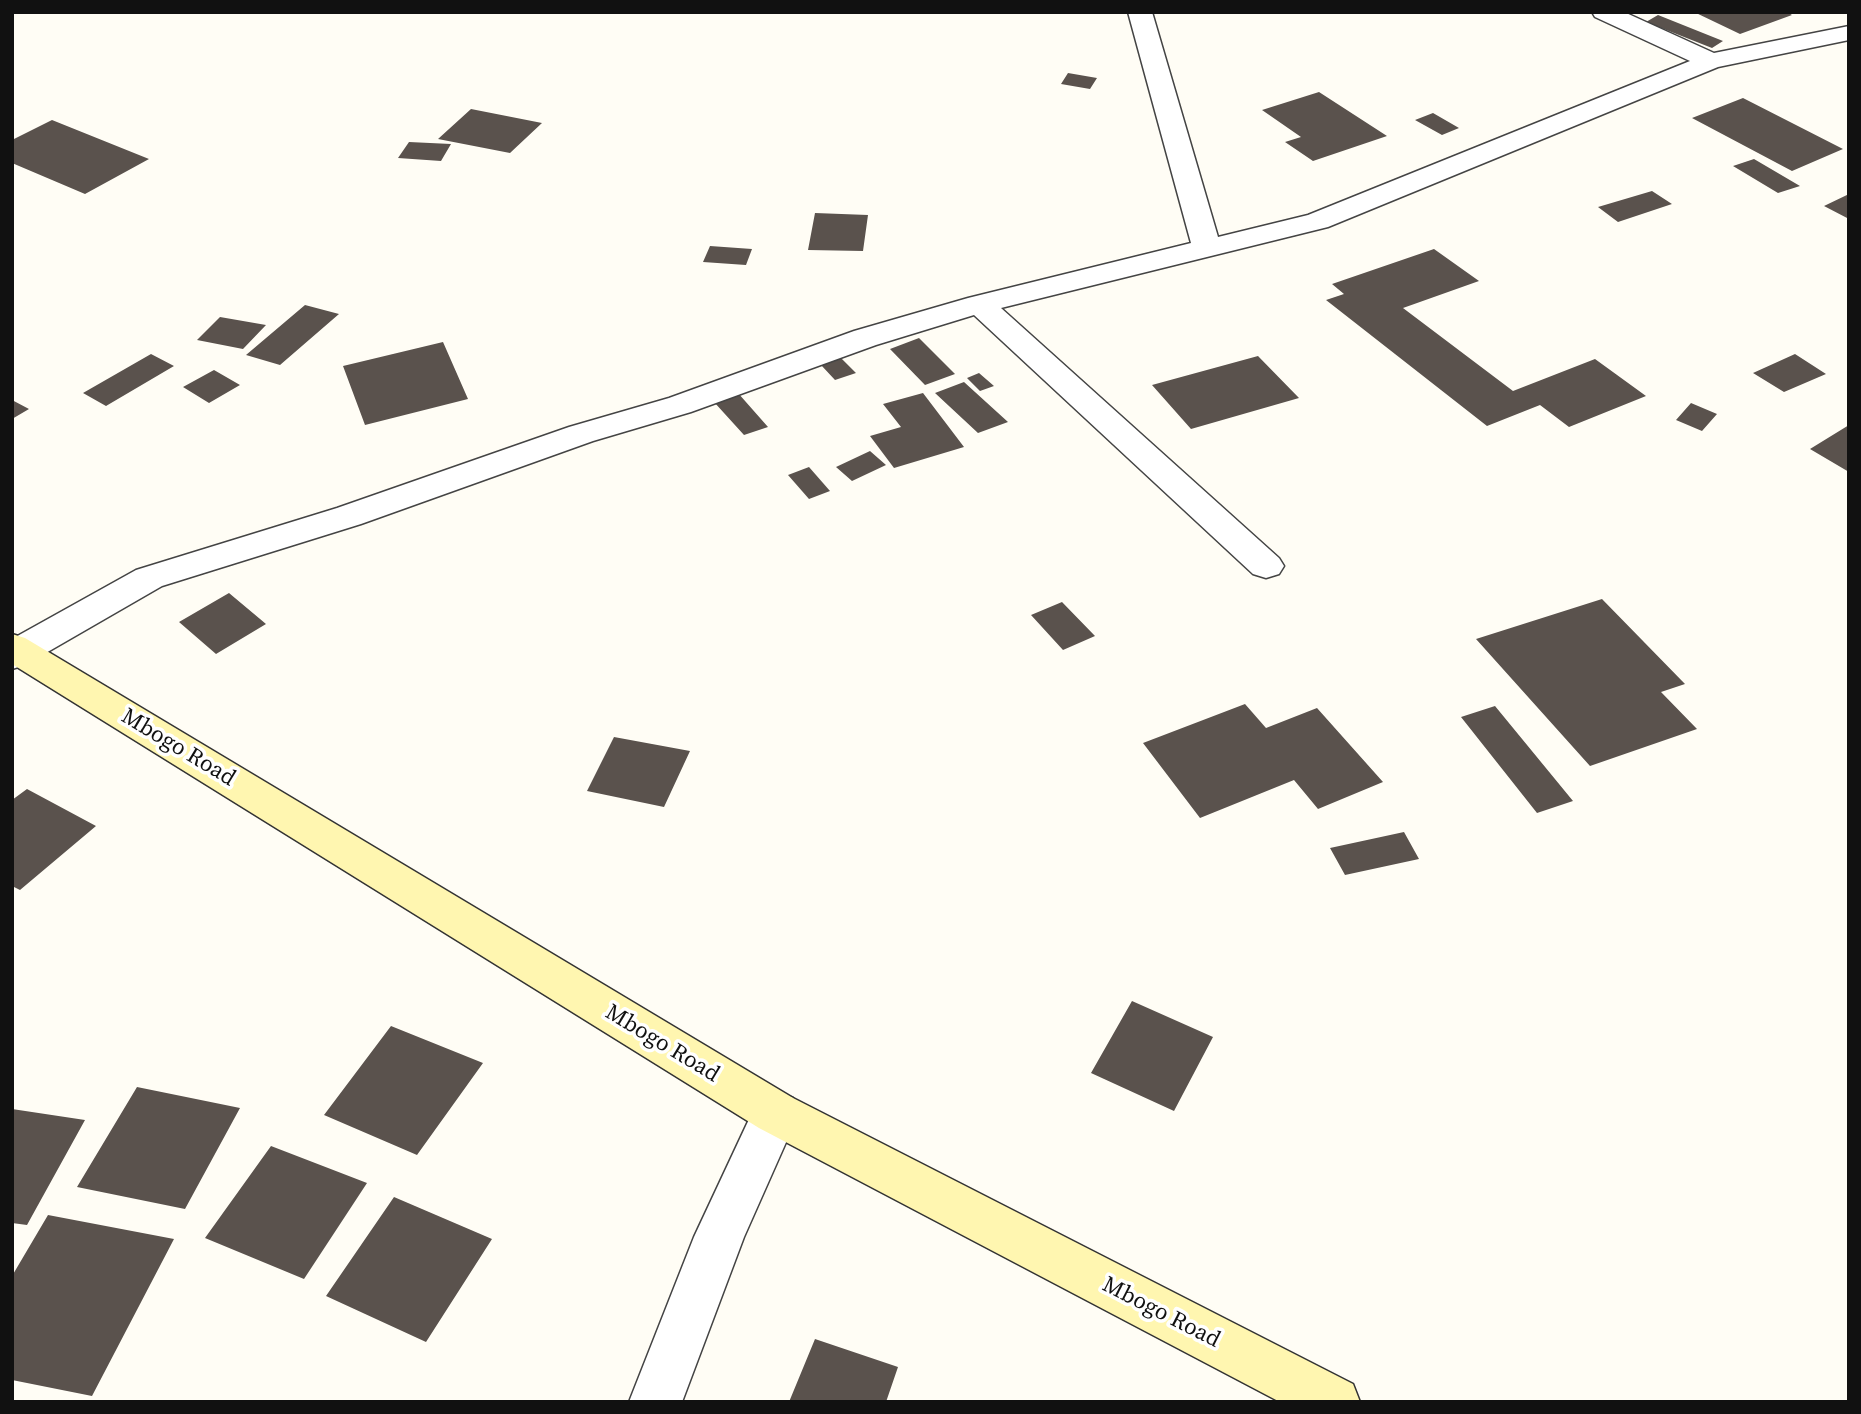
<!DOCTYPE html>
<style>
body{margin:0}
#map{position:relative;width:1861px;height:1414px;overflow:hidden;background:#fffdf5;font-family:"Source Serif 4",serif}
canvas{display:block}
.frame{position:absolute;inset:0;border:14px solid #111;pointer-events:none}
</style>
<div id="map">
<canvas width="1861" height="1414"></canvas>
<div class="frame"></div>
</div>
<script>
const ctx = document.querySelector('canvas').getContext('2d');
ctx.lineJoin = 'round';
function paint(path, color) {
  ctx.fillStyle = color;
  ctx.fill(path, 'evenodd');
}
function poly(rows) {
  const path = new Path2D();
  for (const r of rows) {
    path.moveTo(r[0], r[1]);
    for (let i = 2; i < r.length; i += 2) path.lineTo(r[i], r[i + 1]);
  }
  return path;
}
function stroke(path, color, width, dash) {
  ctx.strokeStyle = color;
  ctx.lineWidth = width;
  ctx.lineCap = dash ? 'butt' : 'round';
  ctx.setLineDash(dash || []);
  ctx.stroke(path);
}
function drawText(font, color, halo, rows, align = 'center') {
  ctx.font = font + ' "Source Serif 4",serif';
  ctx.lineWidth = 7;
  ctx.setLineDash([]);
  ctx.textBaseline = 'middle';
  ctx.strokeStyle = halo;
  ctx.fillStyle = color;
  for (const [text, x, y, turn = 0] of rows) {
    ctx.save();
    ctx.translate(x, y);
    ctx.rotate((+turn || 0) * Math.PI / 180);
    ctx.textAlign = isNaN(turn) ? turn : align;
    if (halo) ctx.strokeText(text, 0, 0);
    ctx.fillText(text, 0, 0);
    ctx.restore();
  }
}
paint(poly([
 [1694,12,1787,12,1792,15,1740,34],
 [1658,15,1723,41,1712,48,1646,22],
 [1068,73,1097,78,1090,89,1061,84],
 [1319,92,1387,136,1313,161,1285,142,1301,137,1262,110],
 [1743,98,1843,149,1792,171,1692,118],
 [471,109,542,123,510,153,438,139],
 [1433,113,1459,128,1442,135,1415,120],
 [52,120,149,159,85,194,12,163,12,140],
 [409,142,451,144,441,161,398,158],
 [1754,159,1800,186,1778,193,1733,166],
 [1652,191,1672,204,1618,222,1598,207],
 [1849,194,1849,219,1824,206],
 [815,213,868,215,863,251,808,250],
 [710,246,752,249,746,265,703,262],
 [1434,249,1479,281,1403,308,1513,391,1595,359,1646,396,1569,427,1540,405,1487,426,1326,300,1344,294,1332,284],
 [305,305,339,314,280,365,246,355],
 [220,317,266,325,243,349,197,340],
 [919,338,955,374,925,385,890,349],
 [443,342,468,399,365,425,343,366],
 [151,354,174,366,106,406,83,393],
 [1795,354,1826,374,1784,392,1753,373],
 [1258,356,1299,398,1191,429,1152,385],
 [841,358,856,373,835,380,821,365],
 [214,370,240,385,209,403,183,387],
 [979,373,994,386,980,391,967,378],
 [964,382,1008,422,978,433,935,393],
 [738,393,768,427,744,435,714,402],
 [923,393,964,447,894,468,870,436,901,427,883,404],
 [12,400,29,409,12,419],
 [1691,403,1717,414,1702,431,1676,420],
 [1849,425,1849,472,1810,449],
 [870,451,886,465,852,481,836,467],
 [809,467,830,491,809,499,788,475],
 [229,593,266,624,216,654,179,622],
 [1602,599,1685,684,1661,692,1697,729,1590,766,1476,639],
 [1062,602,1095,636,1063,650,1031,615],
 [1245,704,1266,728,1317,708,1383,782,1318,809,1294,780,1200,818,1143,743],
 [1495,706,1573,801,1537,813,1461,717],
 [614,737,690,751,664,807,587,791],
 [27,789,96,826,20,890,12,886,12,800],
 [1404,832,1419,859,1345,875,1330,848],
 [1132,1001,1213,1037,1174,1111,1091,1073],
 [391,1026,483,1063,417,1155,324,1115],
 [137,1087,240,1108,185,1209,77,1187],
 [12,1109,85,1120,27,1225,12,1223],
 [271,1146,367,1183,304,1279,205,1238],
 [394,1197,492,1239,426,1342,326,1296],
 [48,1215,174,1239,92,1396,12,1380,12,1276],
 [815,1339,898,1367,886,1402,789,1402]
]), '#5a524d');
const minor = poly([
 [1128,12,1152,12,1218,237,1308,215,1690,61,1595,17,1592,12,1624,12,1714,53,1849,26,1849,40,1718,67,1328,227,1001,308,1279,558,1284,566,1279,574,1266,578,1253,574,974,315,876,345,691,412,593,441,361,524,162,586,25,665,12,669,12,639,136,570,337,508,569,427,669,398,854,331,968,298,1191,243,1128,12],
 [776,1092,793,1098,799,1113,744,1237,682,1402,629,1402,694,1237,759,1098,776,1092]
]);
const secondary = poly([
 [12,634,25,638,793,1098,1353,1384,1360,1402,1280,1402,759,1128,12,664,12,634]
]);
stroke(minor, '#444', 3);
stroke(secondary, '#333', 3);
paint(minor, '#fff');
paint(secondary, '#fff6b0');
drawText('23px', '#111', '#fff', [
 ["Mbogo Road",178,748,31],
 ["Mbogo Road",662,1044,31],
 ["Mbogo Road",1161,1313,27]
]);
</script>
